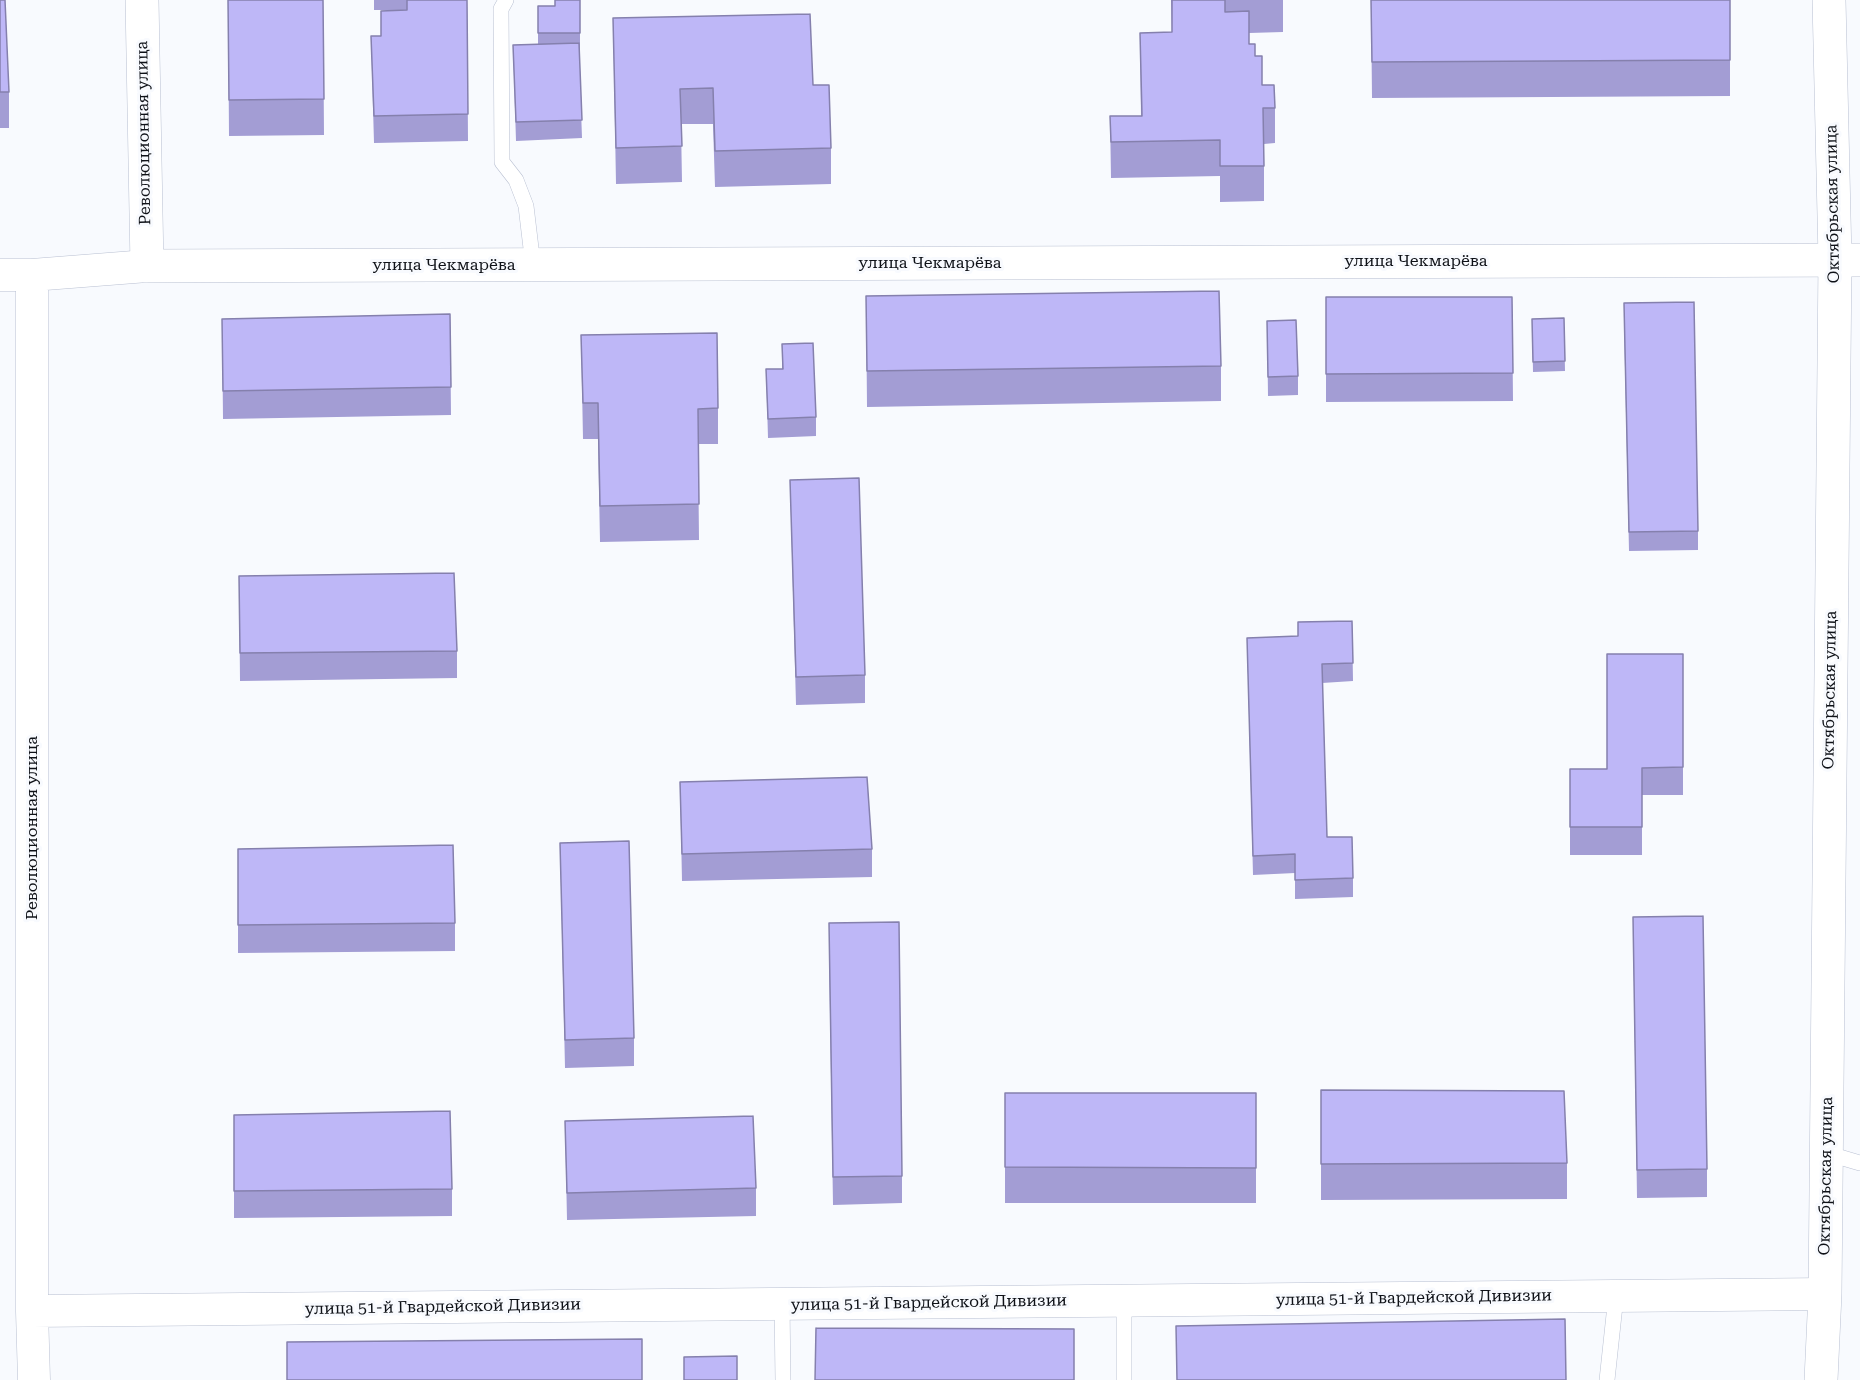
<!DOCTYPE html>
<meta charset="utf-8">
<style>
body{margin:0}
canvas{display:block;background:#f8fafe}
</style>
<canvas width="1860" height="1380"></canvas>
<script>
const ctx = document.querySelector('canvas').getContext('2d');
ctx.lineJoin = 'round';
function poly(rows) {
  const path = new Path2D();
  for (const r of rows) {
    path.moveTo(r[0], r[1]);
    for (let i = 2; i < r.length; i += 2) path.lineTo(r[i], r[i + 1]);
  }
  return path;
}
function stroke(path, color, width, dash) {
  ctx.strokeStyle = color;
  ctx.lineWidth = width;
  ctx.lineCap = dash ? 'butt' : 'round';
  ctx.setLineDash(dash || []);
  ctx.stroke(path);
}
function paint(path, color) {
  ctx.fillStyle = color;
  ctx.fill(path, 'evenodd');
}
function drawText(font, color, halo, rows, align = 'center') {
  ctx.font = font + ' "Roboto Serif",serif';
  ctx.lineWidth = 6;
  ctx.setLineDash([]);
  ctx.textBaseline = 'middle';
  ctx.strokeStyle = halo;
  ctx.fillStyle = color;
  for (const [text, x, y, turn = 0] of rows) {
    ctx.save();
    ctx.translate(x, y);
    ctx.rotate((+turn || 0) * Math.PI / 180);
    ctx.textAlign = isNaN(turn) ? turn : align;
    if (halo) ctx.strokeText(text, 0, 0);
    ctx.fillText(text, 0, 0);
    ctx.restore();
  }
}
const service = poly([
 [506,0,501,9,502,162,516,180,526,206,533,265],
 [1826,1153,1860,1163],
 [1124,1301,1124,1380],
 [782,1304,783,1380],
 [1607,1380,1616,1296]
]);
const minor = poly([
 [0,275,32,275,147,266],
 [32,275,32,1311,34,1380],
 [32,1311,1825,1294]
]);
const tertiary = poly([
 [142,0,147,266,1860,260]
]);
const secondary = poly([
 [1821,1380,1825,1294,1835,259,1829,0]
]);
stroke(service, '#b9c0d2', 16);
stroke(minor, '#b9c0d2', 33);
stroke(tertiary, '#b9c0d2', 34);
stroke(secondary, '#b9c0d2', 34);
stroke(service, '#fff', 15);
stroke(minor, '#fff', 32);
stroke(tertiary, '#fff', 33);
stroke(secondary, '#fff', 33);
paint(poly([
 [0,0,9,92,9,128,0,128],
 [228,0,323,0,324,135,229,136],
 [374,0,467,0,468,141,374,143,371,36,381,36,381,11,406,10,374,10],
 [580,0,580,52,579,52,582,138,516,141,513,45,538,45,538,6,555,6],
 [1171,0,1283,0,1283,32,1249,33,1249,44,1255,56,1262,85,1275,108,1275,143,1264,144,1264,201,1220,202,1220,176,1111,178,1110,116,1141,116,1140,33,1172,32],
 [1371,0,1730,0,1730,96,1372,98],
 [613,18,813,85,831,148,831,184,715,187,713,124,681,124,682,182,616,184],
 [866,296,1221,366,1221,401,867,407],
 [1326,297,1512,297,1513,401,1326,402],
 [450,314,451,415,223,419,222,319],
 [1564,318,1565,371,1533,372,1532,319],
 [1267,321,1298,376,1298,395,1268,396],
 [1624,322,1698,531,1698,550,1629,551],
 [581,335,718,408,718,444,698,444,699,540,600,542,598,439,583,439],
 [782,344,816,417,816,436,768,438,766,369,782,369],
 [790,480,865,675,865,703,796,705],
 [239,576,457,651,457,678,240,681],
 [1352,621,1353,681,1322,683,1327,837,1353,878,1353,897,1295,899,1295,873,1253,875,1247,638,1298,636],
 [1683,654,1683,795,1642,795,1642,855,1570,855,1570,769,1607,769],
 [680,782,872,849,872,877,682,881],
 [560,843,634,1038,634,1066,565,1068],
 [238,849,455,923,455,951,238,953],
 [1633,917,1707,1169,1707,1197,1637,1198],
 [829,950,902,1176,902,1203,833,1205],
 [1321,1090,1567,1163,1567,1199,1321,1200],
 [1256,1093,1256,1203,1005,1203,1005,1167],
 [234,1115,452,1189,452,1216,234,1218],
 [565,1121,756,1188,756,1216,567,1220]
]), '#a39dd4');
const building = poly([
 [0,0,5,0,9,92,0,92,0,0],
 [228,0,323,0,324,99,229,100,228,0],
 [407,0,467,0,468,114,374,116,371,36,381,36,381,11,407,10,407,0],
 [555,0,580,0,580,33,538,33,538,6,555,6,555,0],
 [1172,0,1225,0,1225,12,1249,11,1249,44,1255,44,1255,56,1262,56,1262,85,1274,85,1275,108,1263,108,1264,166,1220,166,1220,140,1111,142,1110,116,1142,116,1140,33,1172,32,1172,0],
 [1371,0,1730,0,1730,60,1372,62,1371,0],
 [810,14,813,85,829,85,831,148,715,151,713,88,680,89,682,146,616,148,613,18,810,14],
 [579,43,582,120,516,122,513,45,579,43],
 [1219,291,1221,366,867,371,866,296,1219,291],
 [1326,297,1512,297,1513,373,1326,374,1326,297],
 [1694,302,1698,531,1629,532,1624,303,1694,302],
 [450,314,451,387,223,391,222,319,450,314],
 [1564,318,1565,361,1533,362,1532,319,1564,318],
 [1296,320,1298,376,1268,377,1267,321,1296,320],
 [717,333,718,408,698,409,699,504,600,506,598,403,583,403,581,335,717,333],
 [813,343,816,417,768,419,766,369,783,369,782,344,813,343],
 [859,478,865,675,796,677,790,480,859,478],
 [454,573,457,651,240,653,239,576,454,573],
 [1352,621,1353,663,1322,664,1327,837,1352,837,1353,878,1295,880,1295,854,1253,856,1247,638,1298,636,1298,622,1352,621],
 [1607,654,1683,654,1683,767,1642,768,1642,827,1570,827,1570,769,1607,769,1607,654],
 [867,777,872,849,682,854,680,782,867,777],
 [629,841,634,1038,565,1040,560,843,629,841],
 [453,845,455,923,238,925,238,849,453,845],
 [1703,916,1707,1169,1637,1170,1633,917,1703,916],
 [899,922,902,1176,833,1177,829,923,899,922],
 [1321,1090,1564,1091,1567,1163,1321,1164,1321,1090],
 [1005,1093,1256,1093,1256,1168,1005,1167,1005,1093],
 [450,1111,452,1189,234,1191,234,1115,450,1111],
 [753,1116,756,1188,567,1193,565,1121,753,1116],
 [1565,1319,1566,1380,1177,1380,1176,1326,1565,1319],
 [816,1328,1074,1329,1074,1380,815,1380,816,1328],
 [642,1339,642,1380,287,1380,287,1342,642,1339],
 [737,1356,737,1380,684,1380,684,1357,737,1356]
]);
paint(building, '#beb7f7');
stroke(building, '#8580ad', 1.5);
drawText('16px', '#0e1117', '#f8fafe', [
 ["Революционная улица",144,133,-91],
 ["Октябрьская улица",1833,204,-91],
 ["улица Чекмарёва",1416,261],
 ["улица Чекмарёва",930,263],
 ["улица Чекмарёва",444,265],
 ["Октябрьская улица",1830,690,-89],
 ["Революционная улица",32,828,-90],
 ["Октябрьская улица",1826,1176,-89],
 ["улица 51-й Гвардейской Дивизии",1414,1298,-1],
 ["улица 51-й Гвардейской Дивизии",929,1303,-1],
 ["улица 51-й Гвардейской Дивизии",443,1307,-1]
]);
</script>
